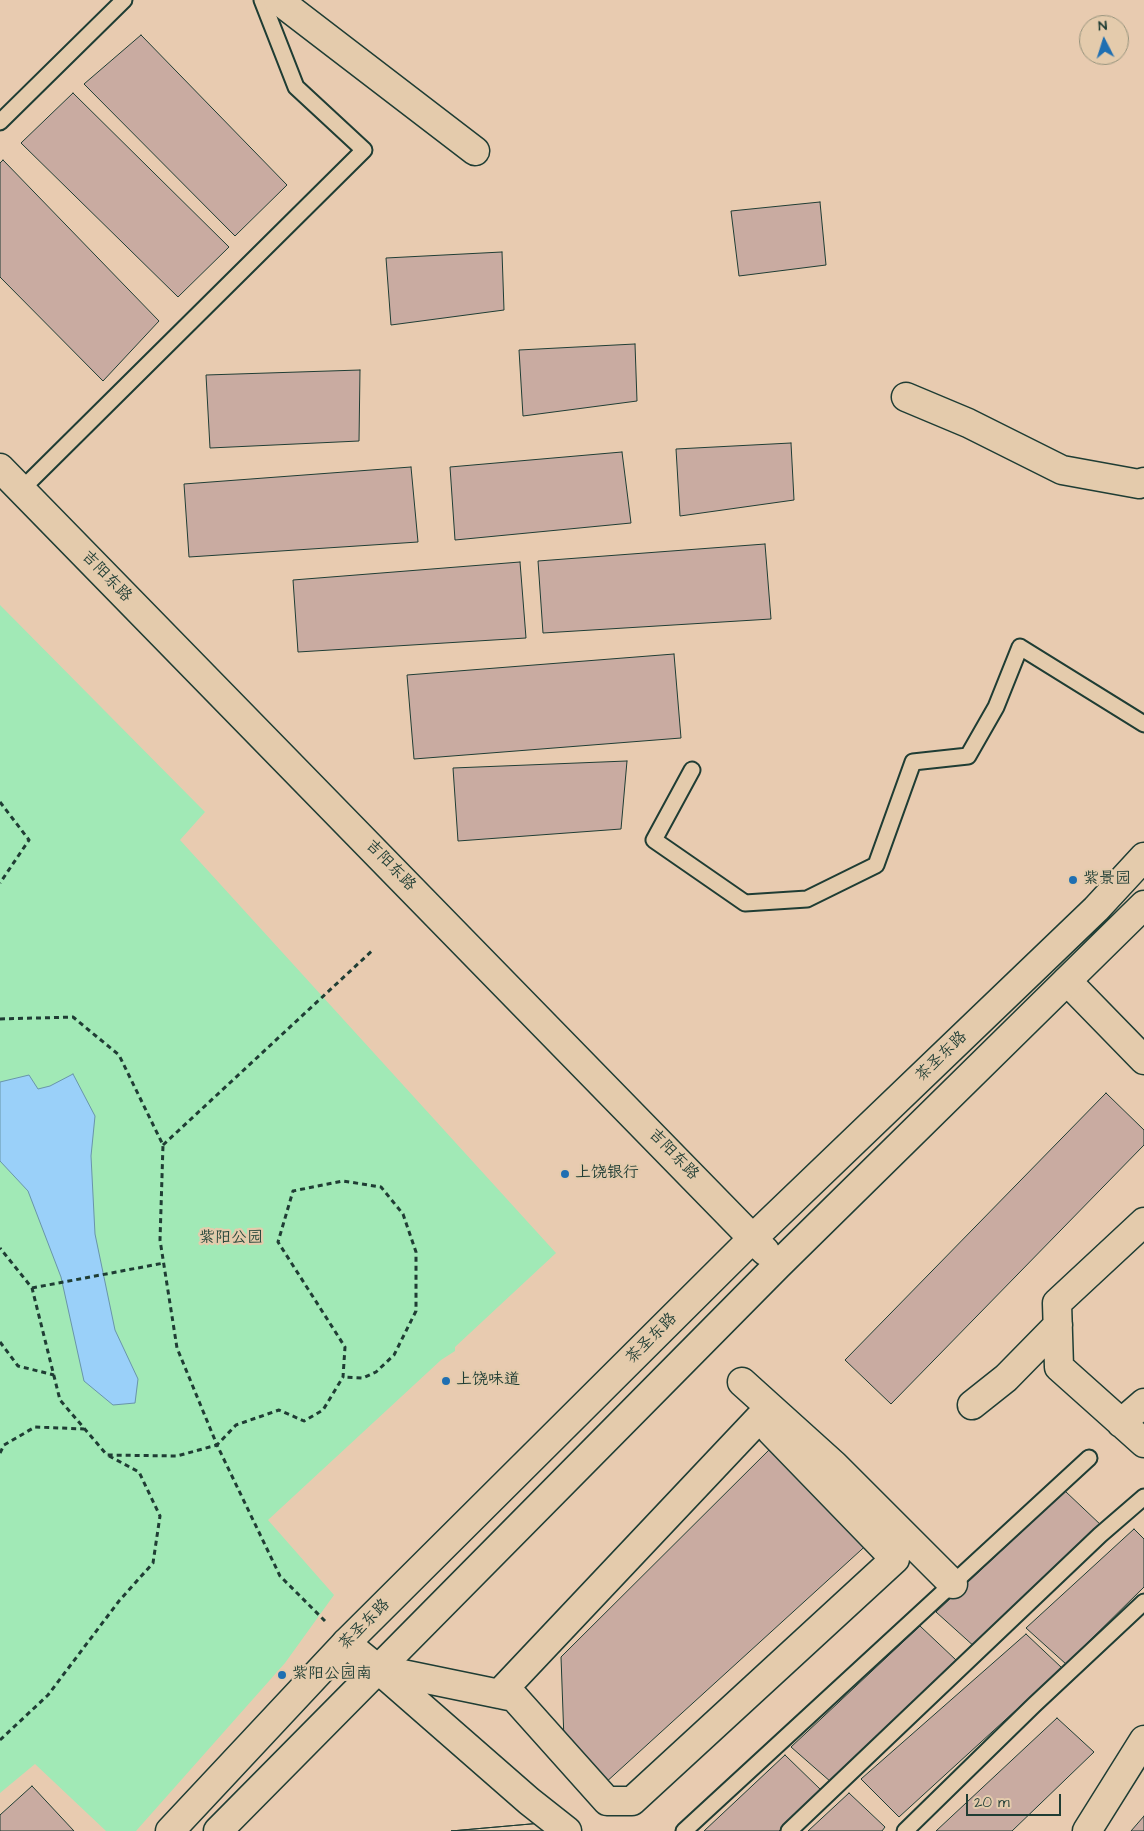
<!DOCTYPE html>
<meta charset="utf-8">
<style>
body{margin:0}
#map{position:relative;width:1144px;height:1831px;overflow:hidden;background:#e8cbb0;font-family:"Architects Daughter",sans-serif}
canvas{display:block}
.north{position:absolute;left:1079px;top:15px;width:50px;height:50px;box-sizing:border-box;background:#e4cbac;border:1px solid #95927c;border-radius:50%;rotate:355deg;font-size:14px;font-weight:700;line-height:20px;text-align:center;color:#1f3d34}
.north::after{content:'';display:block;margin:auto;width:18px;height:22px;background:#1f6fb2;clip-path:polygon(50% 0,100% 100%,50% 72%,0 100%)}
.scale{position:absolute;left:966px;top:1794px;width:95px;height:22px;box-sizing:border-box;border:2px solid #1f3d34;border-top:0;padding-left:6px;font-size:15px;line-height:18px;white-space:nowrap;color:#1f3d34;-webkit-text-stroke:4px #e4cbac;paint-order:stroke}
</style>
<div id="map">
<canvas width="1144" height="1831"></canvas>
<div class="north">N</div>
<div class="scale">20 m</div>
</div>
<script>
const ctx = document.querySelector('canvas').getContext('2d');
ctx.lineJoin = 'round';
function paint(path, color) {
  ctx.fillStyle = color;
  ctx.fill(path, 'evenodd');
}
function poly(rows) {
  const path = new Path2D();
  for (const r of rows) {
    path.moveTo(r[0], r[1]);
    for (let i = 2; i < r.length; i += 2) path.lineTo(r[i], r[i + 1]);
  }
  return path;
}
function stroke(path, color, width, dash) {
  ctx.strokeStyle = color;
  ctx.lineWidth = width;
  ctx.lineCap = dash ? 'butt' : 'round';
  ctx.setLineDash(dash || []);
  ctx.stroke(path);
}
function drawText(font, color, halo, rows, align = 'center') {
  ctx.font = font + ' "Architects Daughter","LXGW WenKai TC",sans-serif';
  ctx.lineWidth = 4.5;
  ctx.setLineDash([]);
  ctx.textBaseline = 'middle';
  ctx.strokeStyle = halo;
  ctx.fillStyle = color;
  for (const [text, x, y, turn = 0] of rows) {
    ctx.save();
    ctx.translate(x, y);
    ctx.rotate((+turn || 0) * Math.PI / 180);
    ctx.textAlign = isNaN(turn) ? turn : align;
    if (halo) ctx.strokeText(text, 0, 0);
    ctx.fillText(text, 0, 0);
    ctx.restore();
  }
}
paint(poly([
 [0,605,205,812,180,840,556,1253,455,1347,455,1351,441,1360,268,1520,334,1595,285,1663,136,1831,106,1831,35,1764,0,1793]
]), '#a1e9b6');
const water = poly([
 [73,1074,95,1116,91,1156,95,1234,115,1330,138,1379,135,1403,113,1405,84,1381,61,1277,28,1191,0,1161,0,1082,29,1075,38,1089,50,1086,73,1074]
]);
paint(water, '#9ad0f9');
stroke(water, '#6995aa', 1);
const building = poly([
 [141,35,287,185,235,236,84,84,141,35],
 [73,93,229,247,178,297,21,143,73,93],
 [3,160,159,321,103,381,0,277,0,163,3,160],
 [820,202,826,265,739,276,731,211,820,202],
 [502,252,504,310,391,325,386,258,502,252],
 [635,344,637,401,523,416,519,350,635,344],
 [360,370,359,441,210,448,206,375,360,370],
 [791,443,794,500,680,516,676,449,791,443],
 [622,452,631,523,455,540,450,467,622,452],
 [411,467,418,542,189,557,184,484,411,467],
 [765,544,771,619,543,633,538,561,765,544],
 [520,562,526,638,298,652,293,580,520,562],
 [674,654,681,738,414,759,407,675,674,654],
 [627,761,621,829,458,841,453,768,627,761],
 [1106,1093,1144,1130,1144,1145,891,1404,845,1360,1106,1093],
 [776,1443,872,1540,604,1784,564,1740,561,1657,776,1443],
 [1065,1491,1102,1526,976,1648,936,1612,1065,1491],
 [1134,1529,1144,1539,1144,1587,1066,1664,1026,1628,1134,1529],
 [920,1626,956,1660,831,1782,791,1747,920,1626],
 [1026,1634,1062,1668,899,1817,861,1779,1026,1634],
 [1057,1718,1094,1752,1012,1831,936,1831,1057,1718],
 [785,1755,821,1790,779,1831,704,1831,785,1755],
 [32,1786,74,1831,0,1831,0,1815,32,1786],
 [849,1793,885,1827,882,1831,808,1831,849,1793],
 [1144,1816,1144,1831,1131,1831,1144,1816],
 [542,1823,543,1831,451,1831,542,1823],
 [542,1823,543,1831,451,1831,542,1823]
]);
paint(building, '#c9aba1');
stroke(building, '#1f3d34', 1);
const lane = poly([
 [0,122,124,0],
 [21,490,364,150,296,87,262,0],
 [692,770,654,840,745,903,807,899,876,865,913,762,968,756,996,707,1020,647,1144,724],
 [684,1831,1089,1458],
 [789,1831,1100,1535,1144,1497],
 [905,1831,1034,1705,1144,1602]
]);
const street = poly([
 [278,0,475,151],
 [906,397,968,423,1062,470,1139,484,1144,482],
 [1067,981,1144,1060],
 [1144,1222,1057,1303,1059,1367,1144,1443],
 [742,1382,834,1465,953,1584],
 [972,1405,1006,1378,1058,1325],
 [1121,1423,1144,1403],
 [346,1643,378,1669,529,1801,567,1831],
 [378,1669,514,1697,607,1801,632,1801,895,1559,771,1431,769,1408],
 [499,1694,769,1408],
 [1087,1831,1144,1740]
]);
const secondary = poly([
 [0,468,765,1251],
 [170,1831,346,1643,753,1238,1096,909,1144,857],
 [218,1831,778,1265,1144,905]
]);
stroke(lane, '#1f3d34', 19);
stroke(street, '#1f3d34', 31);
stroke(secondary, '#1f3d34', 31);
stroke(poly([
 [0,802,29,840,0,883],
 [0,1019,73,1017,119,1055,163,1145,160,1240,177,1348,217,1445,177,1456,107,1455,60,1400,32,1288,0,1248],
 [163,1145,374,949],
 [32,1288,164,1263],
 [0,1342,18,1366,54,1375],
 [0,1453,4,1445,35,1427,84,1429],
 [325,1621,280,1576,217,1445,236,1425,279,1410,304,1421,323,1410,343,1377,345,1347,278,1242,293,1191,343,1181,381,1187,403,1214,416,1252,416,1311,394,1355,376,1372,363,1378,343,1377],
 [0,1740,48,1695,119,1601,153,1563,160,1516,139,1472,109,1456]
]), '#1f3d34', 3, [5, 4]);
stroke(lane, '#e4cbac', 15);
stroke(street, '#e4cbac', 28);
stroke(secondary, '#e4cbac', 28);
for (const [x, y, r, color] of [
 [1073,880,5,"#1f6fb2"],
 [565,1174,5,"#1f6fb2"],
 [446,1381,5,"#1f6fb2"],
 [282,1675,5,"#1f6fb2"]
]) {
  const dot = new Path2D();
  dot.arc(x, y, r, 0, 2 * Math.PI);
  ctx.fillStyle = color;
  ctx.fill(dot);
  stroke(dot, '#e4cbac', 2);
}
drawText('16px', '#1f3d34', '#e4cbac', [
 ["吉阳东路",106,577,46],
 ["吉阳东路",390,866,46],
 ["茶圣东路",942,1057,-44],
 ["吉阳东路",673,1155,46],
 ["茶圣东路",652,1339,-45],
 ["茶圣东路",365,1625,-45]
]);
drawText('16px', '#1f3d34', '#e4cbac', [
 ["紫景园",1083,880],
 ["上饶银行",575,1174],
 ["上饶味道",456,1381],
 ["紫阳公园南",292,1675]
], 'left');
drawText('16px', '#26463a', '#e4cbac', [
 ["紫阳公园",231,1239]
]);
</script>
